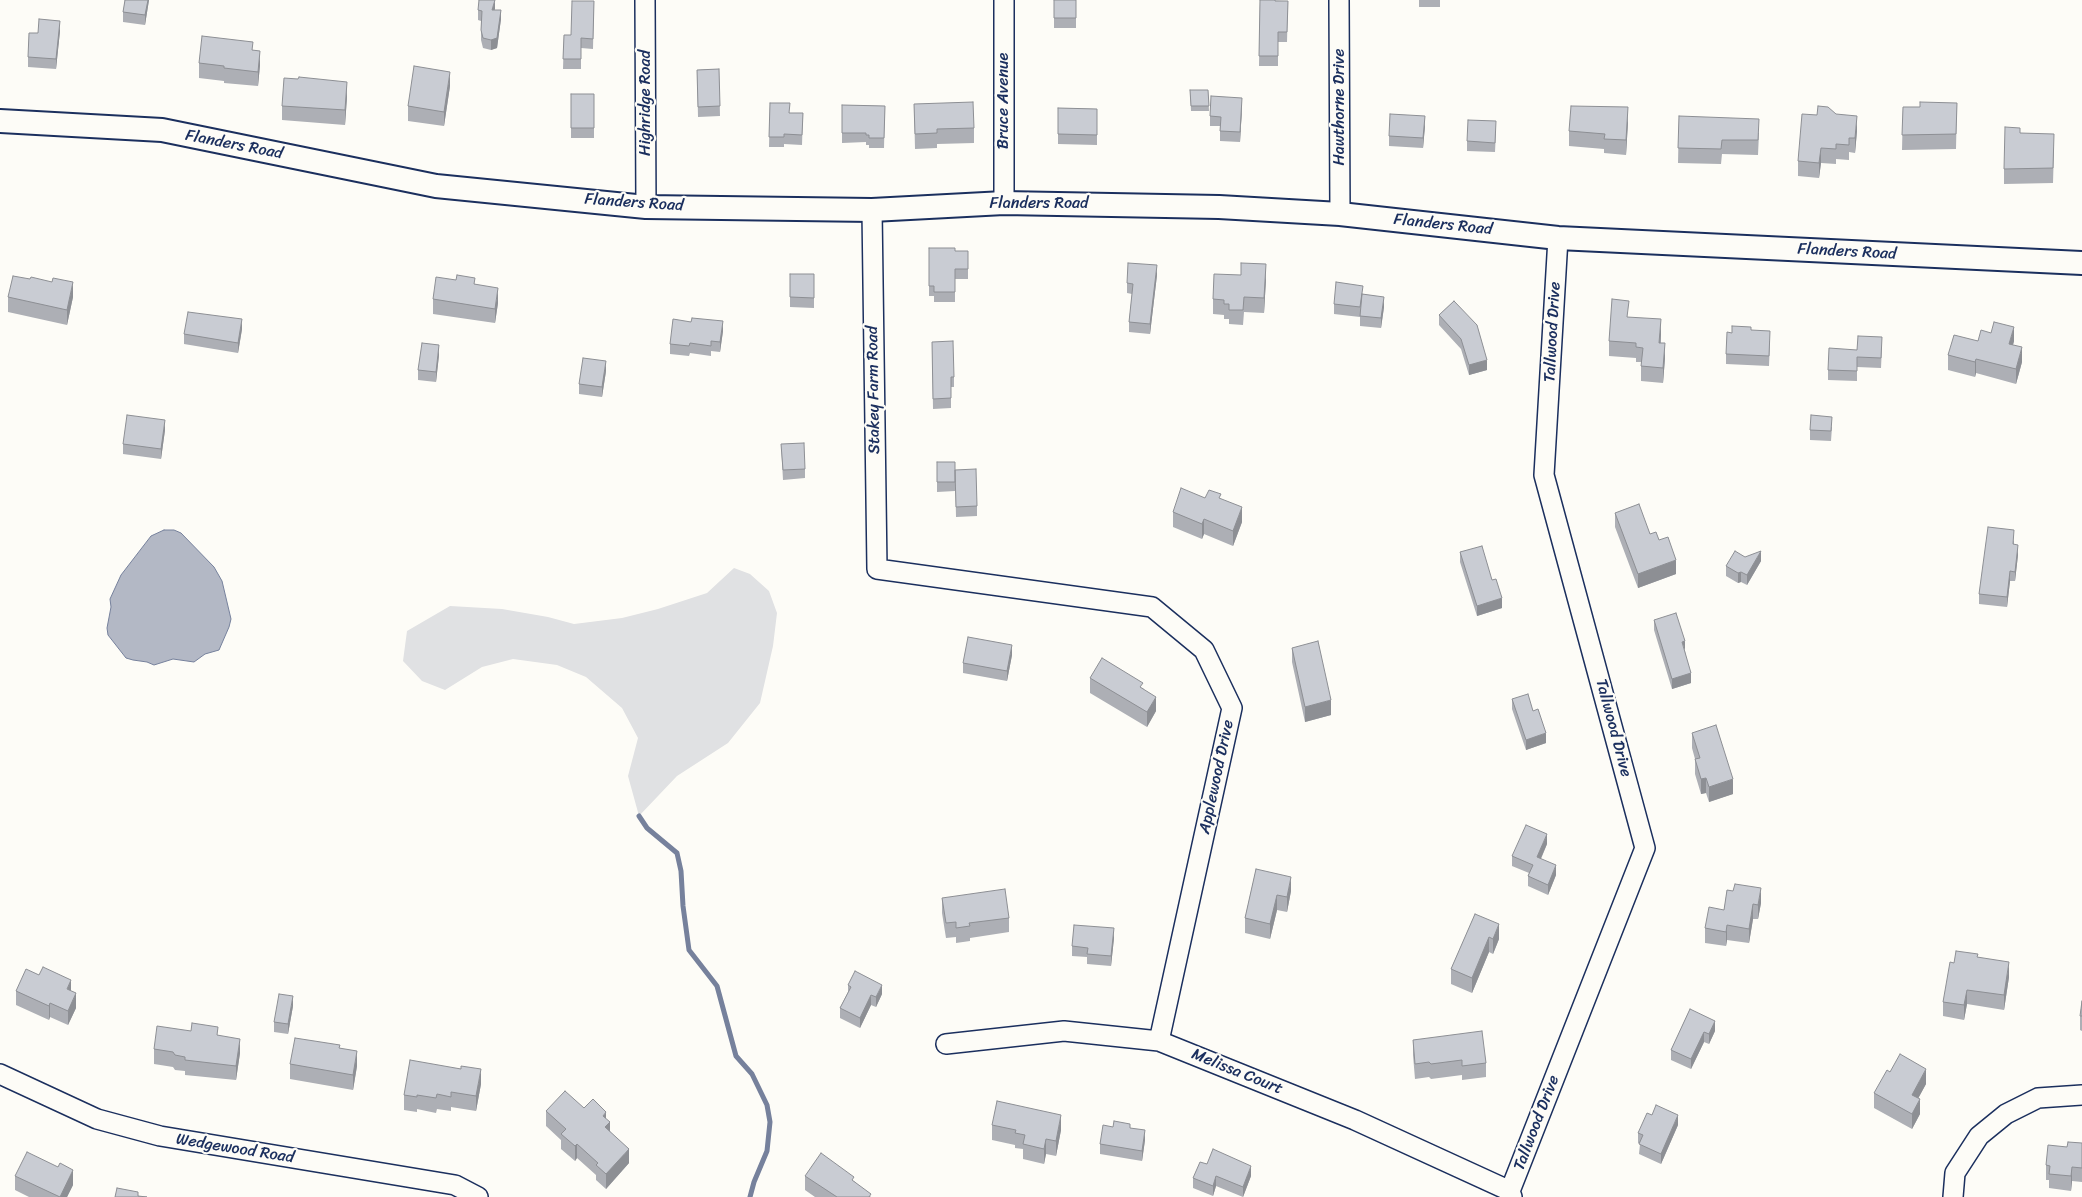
<!DOCTYPE html>
<style>
body{margin:0}
canvas{display:block;background:#fdfcf7}
</style>
<canvas width="2082" height="1197"></canvas>
<script>
const ctx = document.querySelector('canvas').getContext('2d');
ctx.lineJoin = 'round';
function paint(path, color) {
  ctx.fillStyle = color;
  ctx.fill(path, 'evenodd');
}
function poly(rows) {
  const path = new Path2D();
  for (const r of rows) {
    path.moveTo(r[0], r[1]);
    for (let i = 2; i < r.length; i += 2) path.lineTo(r[i], r[i + 1]);
  }
  return path;
}
function stroke(path, color, width, dash) {
  ctx.strokeStyle = color;
  ctx.lineWidth = width;
  ctx.lineCap = dash ? 'butt' : 'round';
  ctx.setLineDash(dash || []);
  ctx.stroke(path);
}
function drawText(font, color, halo, rows, align = 'center') {
  ctx.font = font + ' Sriracha,sans-serif';
  ctx.lineWidth = 4.5;
  ctx.setLineDash([]);
  ctx.textBaseline = 'middle';
  ctx.strokeStyle = halo;
  ctx.fillStyle = color;
  for (const [text, x, y, turn = 0] of rows) {
    ctx.save();
    ctx.translate(x, y);
    ctx.rotate((+turn || 0) * Math.PI / 180);
    ctx.textAlign = isNaN(turn) ? turn : align;
    if (halo) ctx.strokeText(text, 0, 0);
    ctx.fillText(text, 0, 0);
    ctx.restore();
  }
}
paint(poly([
 [734,568,750,574,769,591,777,613,773,646,760,703,728,743,677,776,639,816,628,776,638,738,622,708,586,677,557,665,513,659,482,667,445,690,422,681,403,661,407,631,450,606,502,609,548,617,574,624,622,618,658,609,707,593]
]), '#e0e1e3');
const water = poly([
 [164,530,174,530,181,533,214,567,222,581,231,619,229,627,219,650,205,654,194,662,173,659,154,665,147,662,133,660,126,658,108,635,107,628,111,607,110,599,121,575,151,536,164,530]
]);
paint(water, '#b3b8c5');
stroke(water, '#76819c', 1);
stroke(poly([
 [639,816,647,828,677,853,681,871,683,906,689,950,717,986,736,1056,752,1074,767,1105,770,1122,767,1151,754,1182,750,1197]
]), '#76819c', 5);
const minor = poly([
 [645,0,646,207],
 [1339,0,1340,214],
 [1004,203,1004,0],
 [872,210,877,569,1152,607,1204,650,1232,708,1159,1041],
 [946,1044,1064,1031,1159,1041,1355,1120,1510,1191],
 [0,1074,97,1119,160,1136,455,1185,478,1197],
 [1512,1197,1510,1191,1645,848,1544,475,1558,238],
 [1953,1197,1955,1173,1979,1136,2006,1114,2038,1098,2082,1095]
]);
const tertiary = poly([
 [0,121,162,130,436,186,646,207,872,210,1004,203,1219,207,1340,214,1558,238,2082,263]
]);
stroke(minor, '#1b2f5e', 22);
stroke(tertiary, '#1b2f5e', 26);
stroke(minor, '#fdfcf7', 19);
stroke(tertiary, '#fdfcf7', 22);
paint(poly([
 [125,0,149,0,145,25,123,22,123,12],
 [1054,0,1076,0,1076,28,1054,28],
 [1260,0,1288,1,1287,42,1278,42,1278,66,1259,66],
 [1419,0,1440,0,1440,7,1419,7],
 [594,1,593,49,581,48,581,69,563,69,564,35,571,35],
 [478,10,495,10,501,19,497,48,491,50,483,48,481,40,481,21,478,20],
 [60,31,56,69,28,67,28,57,38,33],
 [253,50,260,65,258,86,224,83,224,81,199,78,199,63],
 [719,69,720,116,698,117,697,70],
 [450,86,444,126,408,121,408,106],
 [1190,90,1208,90,1209,111,1191,111],
 [571,94,594,94,594,138,571,138],
 [347,97,345,125,282,120,282,106],
 [770,103,790,113,803,113,802,145,784,144,784,147,769,147],
 [1957,103,1956,149,1902,150,1903,107,1920,107],
 [914,104,974,128,974,143,937,144,937,148,915,149],
 [842,105,885,106,884,148,869,148,869,145,866,145,866,142,842,143],
 [1058,108,1097,109,1097,145,1058,144],
 [1242,108,1240,142,1220,141,1220,126,1210,126,1210,116],
 [1836,114,1857,131,1855,153,1849,152,1849,160,1836,159,1836,164,1821,163,1819,178,1798,176,1798,161,1817,115],
 [1679,116,1759,133,1758,155,1722,154,1721,164,1678,163],
 [1628,122,1626,155,1604,153,1604,149,1569,146,1569,131],
 [1425,126,1423,148,1389,146,1389,136],
 [1496,131,1495,152,1467,151,1467,141],
 [2020,133,2054,149,2053,183,2004,184,2004,169],
 [929,248,955,251,968,251,968,279,955,279,955,302,934,302,934,296,929,296],
 [790,274,814,274,814,308,790,307],
 [1157,275,1150,334,1129,332,1129,322,1132,294,1127,293,1127,283],
 [1266,279,1264,313,1244,312,1243,325,1229,324,1229,319,1224,319,1224,315,1213,314,1213,299],
 [475,284,498,303,495,323,433,314,433,299],
 [1363,294,1384,307,1381,328,1360,326,1360,317,1334,314,1334,304],
 [8,297,73,297,67,325,8,312],
 [1454,301,1487,370,1469,375,1461,349,1439,325,1439,315],
 [1629,317,1661,334,1661,343,1665,358,1663,383,1641,381,1641,362,1636,362,1636,358,1609,356,1609,341],
 [242,329,238,353,184,344,184,334],
 [1751,330,1770,341,1769,366,1726,364,1726,354,1732,333],
 [723,331,720,352,711,351,711,356,690,353,689,356,670,354,670,344],
 [1978,341,2014,341,2013,345,2022,362,2016,384,1976,373,1975,377,1948,370,1948,355],
 [932,342,954,377,954,387,951,387,951,408,933,409],
 [1882,347,1881,368,1857,367,1857,381,1828,380,1828,370,1857,350],
 [439,355,436,382,418,380,418,370],
 [606,371,602,397,579,394,579,384],
 [1832,427,1831,441,1810,440,1810,430],
 [165,430,161,459,123,454,123,444],
 [781,444,805,469,805,478,783,480],
 [937,462,955,462,955,491,937,492],
 [955,470,977,506,977,516,956,517],
 [1205,498,1221,499,1242,522,1233,546,1204,534,1202,539,1173,527,1173,512],
 [1615,513,1650,534,1659,540,1676,574,1638,588,1615,527],
 [2014,540,2014,544,2018,555,2015,581,2010,581,2007,607,1979,604,1979,594],
 [1460,552,1502,608,1477,616,1460,562],
 [1745,557,1761,561,1747,585,1741,582,1738,583,1726,576,1726,566],
 [1654,620,1685,651,1691,683,1672,689,1654,630],
 [1292,648,1331,715,1305,722,1292,662],
 [1012,655,1007,681,963,673,963,663],
 [1090,678,1143,688,1156,711,1147,727,1090,693],
 [1512,699,1533,711,1546,743,1526,750,1512,709],
 [1692,733,1733,794,1709,802,1706,793,1701,794,1695,774,1695,759,1692,748],
 [1547,844,1541,859,1556,875,1548,895,1528,886,1528,876,1529,873,1512,866,1512,856],
 [1256,869,1291,891,1287,912,1277,910,1270,939,1245,933,1245,918],
 [1727,890,1761,903,1758,919,1753,919,1749,943,1727,940,1726,946,1705,943,1705,928,1724,910],
 [942,898,1009,918,1009,932,970,938,970,941,956,943,956,937,946,938,942,913],
 [1475,914,1499,939,1493,954,1489,952,1472,993,1451,984,1451,969],
 [1114,938,1111,966,1087,964,1087,957,1072,956,1072,946],
 [1978,957,2009,977,2004,1010,1967,1004,1964,1020,1943,1016,1943,1002,1954,963],
 [848,985,882,994,876,1007,871,1005,860,1028,840,1018,840,1008,848,992],
 [16,991,71,991,76,1008,68,1025,50,1017,49,1020,16,1005],
 [2082,1001,2082,1031,2080,1030,2080,1016],
 [293,1006,288,1034,274,1032,274,1022],
 [1690,1009,1715,1031,1709,1044,1704,1042,1691,1069,1671,1060,1671,1050],
 [218,1035,240,1053,236,1080,185,1075,185,1071,175,1070,173,1067,154,1064,154,1049],
 [1413,1040,1486,1063,1486,1077,1462,1080,1462,1075,1431,1079,1429,1077,1415,1079,1413,1055],
 [340,1048,357,1066,353,1090,290,1079,290,1064],
 [1890,1072,1926,1084,1918,1098,1920,1114,1912,1129,1874,1108,1874,1093],
 [481,1084,476,1111,451,1107,451,1111,437,1109,436,1113,417,1109,417,1112,404,1110,404,1095],
 [584,1108,606,1119,610,1131,629,1163,606,1189,596,1180,596,1175,577,1158,575,1161,561,1149,561,1140,546,1126,546,1111],
 [992,1125,1061,1130,1056,1156,1046,1154,1044,1164,1023,1159,1023,1149,1015,1148,1015,1145,992,1140],
 [1678,1125,1661,1164,1639,1154,1640,1144,1638,1143,1638,1133],
 [1113,1127,1130,1128,1145,1140,1142,1161,1100,1154,1100,1144],
 [2082,1143,2082,1182,2072,1181,2071,1191,2049,1188,2049,1180,2046,1180,2046,1165,2067,1147],
 [1207,1164,1251,1176,1243,1197,1216,1186,1213,1196,1193,1188,1193,1178],
 [58,1167,73,1185,67,1197,29,1197,15,1190,15,1176],
 [805,1176,854,1181,871,1197,815,1197,805,1190]
]), '#adafb5');
paint(poly([
 [148,0,149,0,145,25,145,15],
 [495,0,495,9,492,20,492,10],
 [501,10,501,19,497,48,491,50,491,40],
 [60,21,60,31,56,69,56,59],
 [260,51,260,65,258,86,258,72],
 [450,72,450,86,444,126,444,112],
 [347,82,347,97,345,125,345,110],
 [1242,98,1242,108,1240,142,1240,132],
 [1628,107,1628,122,1626,155,1626,140],
 [1425,116,1425,126,1423,148,1423,138],
 [1857,116,1857,131,1855,153,1855,138],
 [1821,148,1821,163,1819,178,1819,163],
 [1266,264,1266,279,1264,313,1264,298],
 [1157,265,1157,275,1150,334,1150,324],
 [73,282,73,297,67,325,67,310],
 [498,288,498,303,495,323,495,309],
 [1384,297,1384,307,1381,328,1381,318],
 [242,319,242,329,238,353,238,343],
 [1661,319,1661,334,1659,358,1659,343],
 [723,321,723,331,720,352,720,342],
 [2014,327,2014,341,2009,359,2009,344],
 [1665,343,1665,358,1663,383,1663,368],
 [439,345,439,355,436,382,436,372],
 [2022,347,2022,362,2016,384,2016,369],
 [1976,359,1976,373,1975,377,1975,362],
 [1487,360,1487,370,1469,375,1469,365],
 [606,361,606,371,602,397,602,387],
 [165,420,165,430,161,459,161,449],
 [1242,507,1242,522,1233,546,1233,531],
 [1204,519,1204,534,1202,539,1202,524],
 [2018,545,2018,555,2015,581,2015,572],
 [1761,551,1761,561,1747,585,1747,575],
 [1676,560,1676,574,1638,588,1638,574],
 [2010,571,2010,581,2007,607,2007,597],
 [1741,572,1741,582,1738,583,1738,573],
 [1502,598,1502,608,1477,616,1477,606],
 [1685,641,1685,651,1682,642],
 [1012,645,1012,655,1007,681,1007,671],
 [1691,673,1691,683,1672,689,1672,679],
 [1156,697,1156,711,1147,727,1147,712],
 [1331,700,1331,715,1305,722,1305,707],
 [1546,733,1546,743,1526,750,1526,740],
 [1706,778,1706,793,1701,794,1701,779],
 [1733,779,1733,794,1709,802,1709,787],
 [1547,834,1547,844,1537,867,1537,857],
 [1556,865,1556,875,1548,895,1548,885],
 [1291,877,1291,891,1287,912,1287,897],
 [1761,888,1761,903,1758,919,1758,905],
 [1277,895,1277,910,1270,939,1270,924],
 [1753,904,1753,919,1749,943,1749,929],
 [1499,924,1499,939,1493,954,1493,939],
 [1727,925,1727,940,1726,946,1726,932],
 [1114,928,1114,938,1111,966,1111,956],
 [1489,937,1489,952,1472,993,1472,978],
 [2009,962,2009,977,2004,1010,2004,995],
 [71,980,71,995,67,989],
 [882,985,882,994,876,1007,876,997],
 [1967,990,1967,1004,1964,1020,1964,1005],
 [76,993,76,1008,68,1025,68,1011],
 [871,995,871,1005,860,1028,860,1018],
 [293,996,293,1006,288,1034,288,1024],
 [50,1003,50,1017,49,1020,49,1006],
 [1715,1021,1715,1031,1709,1044,1709,1034],
 [1704,1032,1704,1042,1691,1069,1691,1059],
 [240,1039,240,1053,236,1080,236,1066],
 [357,1051,357,1066,353,1090,353,1075],
 [481,1069,481,1084,476,1111,476,1096],
 [1926,1069,1926,1084,1912,1110,1912,1095],
 [1920,1099,1920,1114,1912,1129,1912,1114],
 [606,1112,606,1126,603,1116],
 [1061,1115,1061,1130,1056,1156,1056,1141],
 [1678,1115,1678,1125,1661,1164,1661,1154],
 [610,1122,610,1137,605,1127],
 [1145,1130,1145,1140,1142,1161,1142,1151],
 [1046,1139,1046,1154,1044,1164,1044,1149],
 [577,1144,577,1158,575,1161,575,1146],
 [629,1149,629,1163,606,1189,606,1174],
 [1251,1166,1251,1176,1243,1197,1243,1187],
 [2072,1167,2072,1181,2071,1191,2071,1176],
 [73,1170,73,1185,67,1197,60,1197],
 [1216,1176,1216,1186,1213,1196,1213,1186]
]), '#8d8f94');
const building = poly([
 [125,0,148,0,145,15,123,12,125,0],
 [479,0,495,0,492,10,501,10,497,38,491,40,483,38,481,30,482,11,478,10,479,0],
 [1054,0,1076,0,1076,18,1054,18,1054,0],
 [1260,0,1275,0,1275,1,1288,1,1287,32,1278,32,1278,56,1259,56,1260,0],
 [572,1,594,1,593,39,581,38,581,59,563,59,564,35,571,35,572,1],
 [39,19,60,21,56,59,28,57,29,33,38,33,39,19],
 [202,36,253,42,252,50,260,51,258,72,224,68,224,66,199,63,202,36],
 [414,66,450,72,444,112,408,106,414,66],
 [719,69,720,106,698,107,697,70,719,69],
 [299,77,347,82,345,110,282,106,284,78,298,79,299,77],
 [1190,90,1208,90,1209,106,1191,106,1190,90],
 [571,94,594,94,594,128,571,128,571,94],
 [1211,96,1242,98,1240,132,1220,131,1221,117,1210,116,1211,96],
 [973,102,974,128,937,129,937,133,915,134,914,104,973,102],
 [1920,102,1957,103,1956,134,1902,135,1903,107,1920,107,1920,102],
 [770,103,790,103,789,113,803,113,802,135,784,134,784,137,769,137,770,103],
 [842,105,885,106,884,138,869,138,869,135,866,135,866,133,842,133,842,105],
 [1571,106,1628,107,1626,140,1604,139,1605,134,1569,131,1571,106],
 [1818,106,1828,107,1836,114,1857,116,1855,138,1849,138,1849,145,1836,144,1836,149,1821,148,1819,163,1798,161,1802,114,1817,115,1818,106],
 [1058,108,1097,109,1097,135,1058,134,1058,108],
 [1390,114,1425,116,1423,138,1389,136,1390,114],
 [1679,116,1759,119,1758,140,1722,140,1721,149,1678,148,1679,116],
 [1468,120,1496,121,1495,143,1467,141,1468,120],
 [2005,127,2020,128,2020,133,2054,134,2053,168,2004,169,2005,127],
 [929,248,955,248,955,251,968,251,968,269,955,269,955,292,934,292,934,286,929,286,929,248],
 [1128,263,1157,265,1150,324,1129,322,1133,284,1127,283,1128,263],
 [1241,263,1266,264,1264,298,1244,297,1243,310,1229,310,1229,304,1224,304,1224,300,1213,299,1214,274,1241,275,1241,263],
 [790,274,814,274,814,298,790,297,790,274],
 [457,275,475,278,474,284,498,288,495,309,433,299,436,277,456,280,457,275],
 [13,276,30,279,31,277,52,282,53,278,73,282,67,310,8,297,13,276],
 [1336,282,1363,286,1360,307,1334,304,1336,282],
 [1362,294,1384,297,1381,318,1360,316,1362,294],
 [1612,299,1629,301,1627,317,1661,319,1659,343,1665,343,1663,368,1641,366,1643,348,1636,347,1636,343,1609,341,1612,299],
 [1454,301,1477,325,1487,360,1469,365,1461,339,1439,315,1454,301],
 [188,312,242,319,238,343,184,334,188,312],
 [692,318,723,321,720,342,711,341,711,346,690,343,689,346,670,344,673,319,691,322,692,318],
 [1994,322,2014,327,2009,344,2022,347,2016,369,1976,359,1975,362,1948,355,1954,335,1978,341,1981,330,1991,333,1994,322],
 [1732,326,1751,327,1751,330,1770,331,1769,356,1726,354,1727,332,1732,333,1732,326],
 [1858,336,1882,337,1881,358,1857,357,1857,371,1828,370,1829,348,1857,350,1858,336],
 [953,341,954,377,951,377,951,398,933,399,932,342,953,341],
 [422,343,439,345,436,372,418,370,422,343],
 [583,358,606,361,602,387,579,384,583,358],
 [127,415,165,420,161,449,123,444,127,415],
 [1811,415,1832,417,1831,431,1810,430,1811,415],
 [804,443,805,469,783,470,781,444,804,443],
 [937,462,955,462,955,482,937,482,937,462],
 [976,469,977,506,956,507,955,470,976,469],
 [1181,488,1205,498,1209,490,1221,494,1219,498,1242,507,1233,531,1204,519,1202,524,1173,512,1181,488],
 [1639,504,1650,534,1656,532,1659,540,1668,537,1676,560,1638,574,1615,513,1639,504],
 [1988,527,2014,530,2013,544,2018,545,2015,572,2010,571,2007,597,1979,594,1988,527],
 [1482,546,1492,580,1496,579,1502,598,1477,606,1460,552,1482,546],
 [1735,551,1745,557,1761,551,1747,575,1741,572,1738,573,1726,566,1735,551],
 [1676,613,1685,641,1682,642,1691,673,1672,679,1654,620,1676,613],
 [968,637,1012,645,1007,671,963,663,968,637],
 [1318,641,1331,700,1305,707,1292,648,1318,641],
 [1102,658,1143,683,1140,687,1156,697,1147,712,1090,678,1102,658],
 [1528,694,1533,711,1538,709,1546,733,1526,740,1512,699,1528,694],
 [1716,725,1733,779,1709,787,1706,778,1701,779,1695,759,1700,758,1692,733,1716,725],
 [1526,825,1547,834,1537,857,1556,865,1548,885,1528,876,1533,865,1512,856,1526,825],
 [1256,869,1291,877,1287,897,1277,895,1270,924,1245,918,1256,869],
 [1735,884,1761,888,1758,905,1753,904,1749,929,1727,925,1726,932,1705,928,1709,907,1724,910,1727,890,1733,891,1735,884],
 [1005,889,1009,918,969,923,970,926,956,928,956,922,946,923,942,898,1005,889],
 [1475,914,1499,924,1493,939,1489,937,1472,978,1451,969,1475,914],
 [1074,925,1114,928,1111,956,1087,954,1088,948,1072,946,1074,925],
 [1956,951,1978,954,1977,957,2009,962,2004,995,1967,990,1964,1005,1943,1002,1950,962,1954,963,1956,951],
 [43,967,71,980,67,989,76,993,68,1011,50,1003,49,1006,16,991,26,969,39,975,43,967],
 [855,971,882,985,876,997,871,995,860,1018,840,1008,851,987,848,985,855,971],
 [279,994,293,996,288,1024,274,1022,279,994],
 [2082,1001,2082,1016,2080,1016,2082,1001],
 [1690,1009,1715,1021,1709,1034,1704,1032,1691,1059,1671,1050,1690,1009],
 [192,1023,218,1027,217,1035,240,1039,236,1066,185,1060,185,1057,175,1055,173,1052,154,1049,157,1026,191,1031,192,1023],
 [1482,1031,1486,1063,1462,1066,1462,1060,1431,1064,1429,1062,1415,1064,1413,1040,1482,1031],
 [295,1038,340,1045,339,1048,357,1051,353,1075,290,1064,295,1038],
 [1900,1054,1926,1069,1912,1095,1920,1099,1912,1114,1874,1093,1887,1070,1890,1072,1900,1054],
 [410,1060,461,1069,461,1066,481,1069,476,1096,451,1092,451,1097,437,1094,436,1098,417,1095,417,1097,404,1095,410,1060],
 [565,1091,584,1108,593,1099,606,1112,603,1116,610,1122,605,1127,629,1149,606,1174,596,1165,598,1163,577,1144,575,1146,561,1134,566,1129,546,1111,565,1091],
 [997,1101,1061,1115,1056,1141,1046,1139,1044,1149,1023,1144,1025,1135,1015,1133,1016,1130,992,1125,997,1101],
 [1656,1105,1678,1115,1661,1154,1639,1144,1643,1135,1638,1133,1647,1113,1652,1115,1656,1105],
 [1114,1121,1130,1124,1130,1128,1145,1130,1142,1151,1100,1144,1103,1125,1113,1127,1114,1121],
 [2068,1142,2082,1143,2082,1168,2072,1167,2071,1176,2049,1174,2050,1166,2046,1165,2048,1145,2067,1147,2068,1142],
 [1213,1149,1251,1166,1243,1187,1216,1176,1213,1186,1193,1178,1200,1162,1207,1164,1213,1149],
 [27,1152,58,1167,60,1163,73,1170,60,1197,15,1176,27,1152],
 [821,1153,854,1177,852,1180,871,1194,869,1197,837,1197,805,1176,821,1153],
 [117,1188,138,1192,138,1196,147,1197,115,1197,117,1188]
]);
paint(building, '#c9ccd3');
stroke(building, '#8d8f94', 1);
drawText('16px', '#1b2f5e', '#fdfcf7', [
 ["Bruce Avenue",1004,101,-90],
 ["Highridge Road",646,103,-90],
 ["Hawthorne Drive",1340,107,-90],
 ["Flanders Road",234,145,11],
 ["Flanders Road",634,203,4],
 ["Flanders Road",1039,204],
 ["Flanders Road",1443,225,6],
 ["Flanders Road",1847,252,3],
 ["Tallwood Drive",1553,332,-87],
 ["Stakey Farm Road",874,390,-91],
 ["Tallwood Drive",1613,728,75],
 ["Applewood Drive",1217,777,-78],
 ["Melissa Court",1237,1072,22],
 ["Tallwood Drive",1537,1123,-69],
 ["Wedgewood Road",235,1149,9]
]);
</script>
